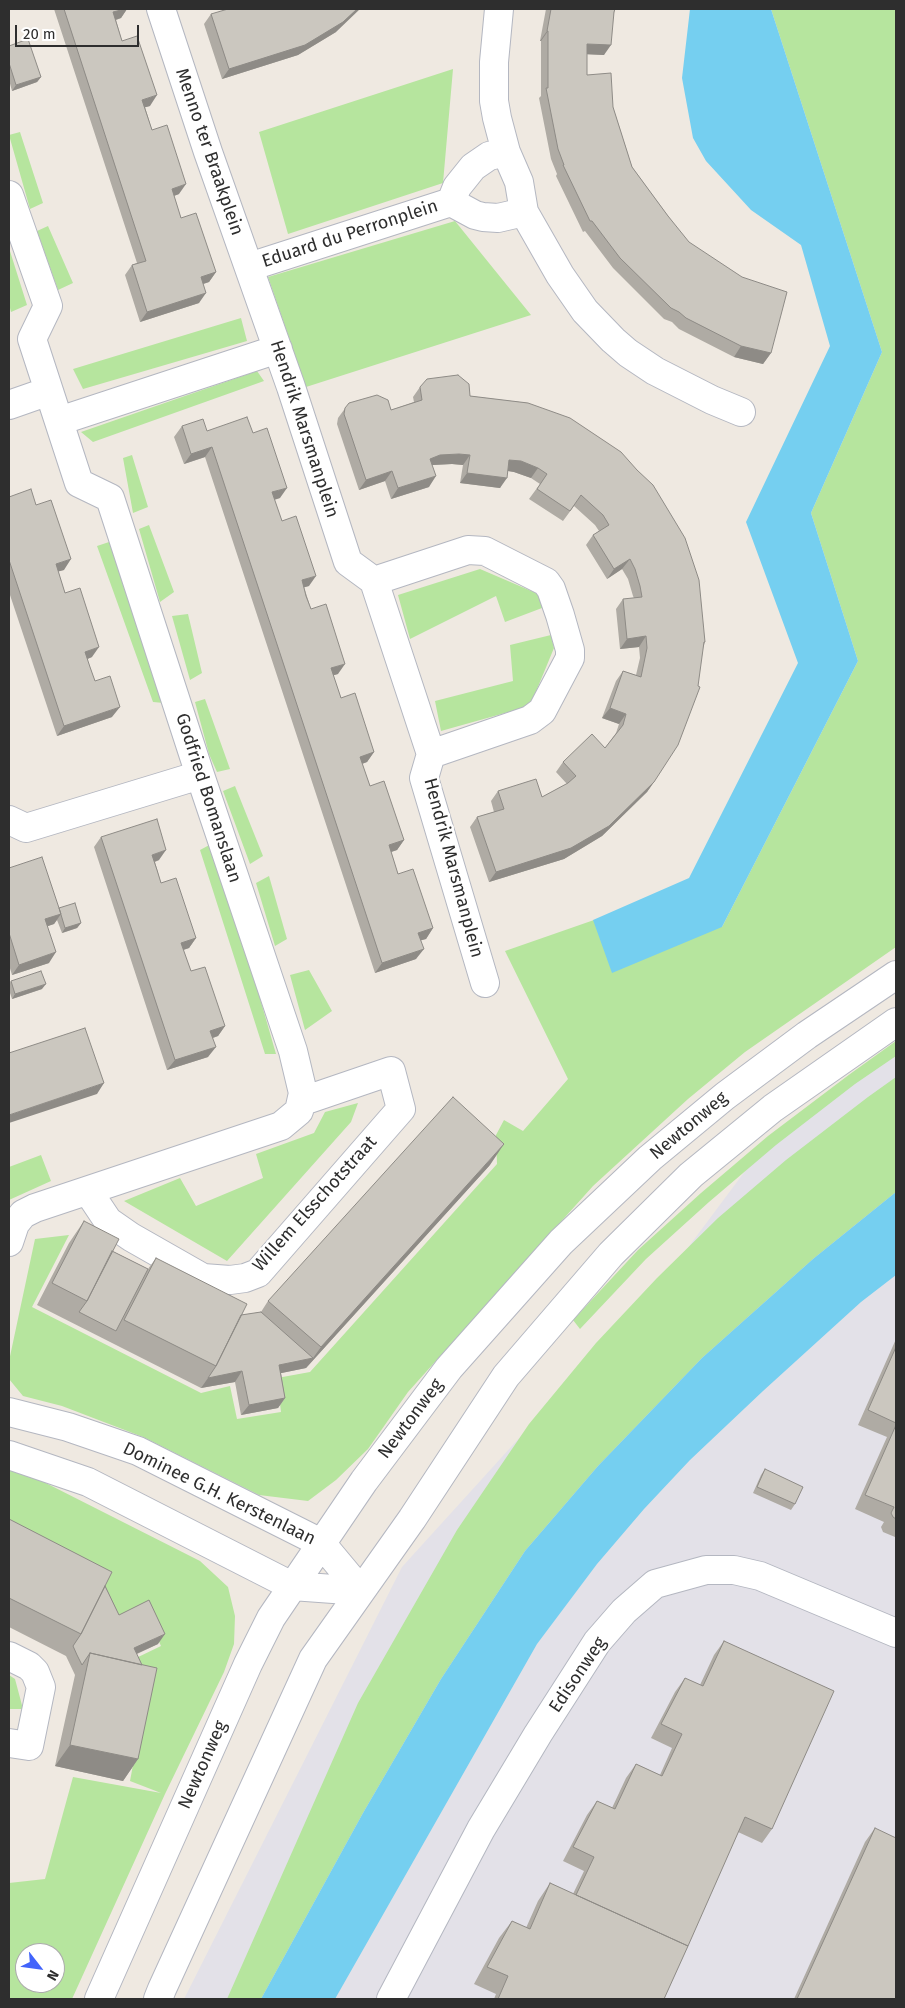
<!DOCTYPE html>
<style>
body{margin:0}
#map{position:relative;width:905px;height:2008px;overflow:hidden;background:#efe9e1;font-family:"Fira Sans",sans-serif}
canvas{display:block}
.frame{position:absolute;inset:0;border:10px solid #2e2e2e;pointer-events:none}
.north{position:absolute;left:15px;top:1943px;width:50px;height:50px;box-sizing:border-box;background:#fff;border:1px solid #ababab;border-radius:50%;rotate:120deg;font-size:14px;font-weight:700;line-height:20px;text-align:center;color:#2e2e2e}
.north::after{content:'';display:block;margin:auto;width:18px;height:22px;background:#4264fb;clip-path:polygon(50% 0,100% 100%,50% 72%,0 100%)}
.scale{position:absolute;left:15px;top:25px;width:124px;height:22px;box-sizing:border-box;border:2px solid #2e2e2e;border-top:0;padding-left:6px;font-size:15px;line-height:18px;white-space:nowrap;color:#2e2e2e;-webkit-text-stroke:4px #fff;paint-order:stroke}
</style>
<div id="map">
<canvas width="905" height="2008"></canvas>
<div class="frame"></div>
<div class="north">N</div>
<div class="scale">20 m</div>
</div>
<script>
const ctx = document.querySelector('canvas').getContext('2d');
ctx.lineJoin = 'round';
function paint(path, color) {
  ctx.fillStyle = color;
  ctx.fill(path, 'evenodd');
}
function poly(rows) {
  const path = new Path2D();
  for (const r of rows) {
    path.moveTo(r[0], r[1]);
    for (let i = 2; i < r.length; i += 2) path.lineTo(r[i], r[i + 1]);
  }
  return path;
}
function stroke(path, color, width, dash) {
  ctx.strokeStyle = color;
  ctx.lineWidth = width;
  ctx.lineCap = dash ? 'butt' : 'round';
  ctx.setLineDash(dash || []);
  ctx.stroke(path);
}
function drawText(font, color, halo, rows, align = 'center') {
  ctx.font = font + ' "Fira Sans",sans-serif';
  ctx.lineWidth = 5;
  ctx.setLineDash([]);
  ctx.textBaseline = 'middle';
  ctx.strokeStyle = halo;
  ctx.fillStyle = color;
  for (const [text, x, y, turn = 0] of rows) {
    ctx.save();
    ctx.translate(x, y);
    ctx.rotate((+turn || 0) * Math.PI / 180);
    ctx.textAlign = isNaN(turn) ? turn : align;
    if (halo) ctx.strokeText(text, 0, 0);
    ctx.fillText(text, 0, 0);
    ctx.restore();
  }
}
paint(poly([
 [896,1054,896,1999,184,1999,402,1567,669,1273,766,1143]
]), '#e3e1e8');
paint(poly([
 [771,9,896,9,896,947,745,1052,688,1099,593,1186,408,1392,368,1449,336,1480,308,1501,259,1495,143,1437,62,1406,23,1396,9,1379,9,1361,35,1239,69,1235,32,1307,201,1393,230,1386,237,1419,281,1412,277,1378,310,1372,497,1164,496,1135,504,1120,523,1131,568,1079,505,951,594,920,722,927,858,661,811,513,882,352],
 [453,69,443,183,288,234,259,132],
 [20,132,43,203,30,209,9,135],
 [455,221,531,315,306,387,268,277],
 [48,226,73,283,58,290,37,231],
 [9,248,27,305,11,312,9,304],
 [241,318,247,341,83,389,73,369],
 [257,371,264,381,93,442,81,432],
 [132,455,148,507,133,513,123,458],
 [149,525,174,592,160,602,139,529],
 [112,541,164,703,153,702,97,546],
 [480,569,543,596,542,608,505,622,496,596,410,639,398,595],
 [188,614,202,673,190,680,172,616],
 [551,635,554,648,530,706,441,731,435,701,513,681,510,645],
 [205,699,230,769,217,772,209,754,195,702],
 [235,786,263,856,250,864,223,791],
 [215,842,276,1054,265,1054,200,850],
 [269,876,287,939,275,946,256,883],
 [309,970,332,1011,305,1030,290,975],
 [896,1041,896,1056,855,1084,776,1145,709,1202,646,1259,580,1329,573,1320,638,1250,701,1193,768,1136,850,1074],
 [896,1077,896,1192,813,1259,702,1358,598,1466,525,1551,441,1679,363,1813,261,1999,227,1999,358,1703,457,1530,529,1424,596,1343,657,1278,718,1218,786,1160,868,1097],
 [358,1103,351,1122,227,1261,124,1201,180,1178,196,1206,263,1178,256,1154,314,1133,325,1112],
 [41,1155,51,1181,9,1200,9,1167],
 [9,1467,26,1473,200,1561,228,1587,235,1616,234,1644,224,1672,165,1794,72,1999,9,1999,9,1883,45,1879,73,1777,161,1793,130,1781,147,1690,132,1660,161,1646,143,1607,112,1621,9,1546],
 [25,1953,55,1953,55,1983,25,1983],
 [9,1675,15,1679,23,1709,9,1709]
]), '#b6e59e');
paint(poly([
 [690,9,771,9,882,352,811,513,858,661,722,927,612,973,593,920,689,878,798,663,746,522,830,346,801,245,751,210,706,161,693,138,682,78],
 [896,1192,896,1275,861,1302,763,1391,690,1460,644,1509,597,1564,537,1644,335,1999,261,1999,363,1813,441,1679,525,1551,598,1466,702,1358,813,1259]
]), '#75cff0');
const street = poly([
 [161,9,208,152,291,387,348,562,374,581,431,754,424,778,485,983],
 [499,9,494,62,494,101,497,118,506,152,519,182,524,212,560,275,585,311,613,340,628,353,655,371,712,400,741,412],
 [9,195,48,306,32,339,79,483,110,498,200,775,293,1051,303,1093,299,1111,281,1126,35,1208,23,1214,15,1224,9,1242],
 [451,202,457,187,473,167,489,156,506,152],
 [249,267,451,202,475,215,483,217,498,218,524,212],
 [9,405,49,391],
 [59,421,278,349],
 [374,581,468,550,485,551,546,582,551,589,560,615,570,650,570,658,542,711,530,720,431,754],
 [9,820,26,828,200,775],
 [88,1191,108,1221,131,1237,203,1278,230,1280,245,1278,258,1273,401,1109,391,1071,303,1101],
 [9,1656,29,1666,35,1672,41,1687,29,1746,9,1743],
 [391,1999,481,1829,538,1734,597,1642,624,1611,655,1584,706,1570,734,1570,760,1576,896,1633]
]);
const secondary = poly([
 [9,1412,68,1427,138,1451,321,1543,361,1591],
 [9,1455,88,1482,292,1586,361,1591],
 [99,1999,248,1664,271,1618,364,1481,449,1368,561,1242,650,1158,725,1096,807,1035,896,975],
 [158,1999,162,1989,313,1659,412,1519,506,1376,611,1254,691,1175,773,1108,896,1022]
]);
stroke(street, '#b4b7c1', 30);
stroke(secondary, '#b4b7c1', 30);
stroke(street, '#fff', 28);
stroke(secondary, '#fff', 28);
paint(poly([
 [54,9,127,9,121,18,116,20,122,41,150,106,145,107,152,130,179,194,174,196,181,218,216,272,209,282,203,284,199,303,140,322,125,275,132,265,137,263],
 [546,9,615,9,604,55,587,54,587,75,613,107,632,167,668,216,771,353,763,364,734,357,679,329,672,322,664,319,613,268,585,231,583,232,556,176,557,174,551,159,539,98,541,96,541,41,540,41],
 [211,14,336,32,298,55,222,79,204,24],
 [9,46,41,77,37,82,12,91,9,80],
 [420,387,470,396,528,403,705,642,704,645,654,782,647,792,602,836,564,859,489,882,470,827,477,817,494,812,491,801,498,791,542,797,567,784,556,772,563,762,605,748,616,733,619,724,602,718,616,681,623,671,636,675,640,658,639,647,620,649,616,609,623,599,634,598,633,596,628,579,622,569,607,579,586,545,593,535,599,531,595,525,574,506,563,521,529,499,540,484,531,478,514,472,508,471,500,488,460,483,463,465,452,464,432,465,429,487,391,499,385,481,359,490,337,424,338,418,349,403,391,410,414,402,413,397],
 [182,426,207,431,253,433,280,498,274,499,282,521,309,586,304,587,311,609,338,674,333,675,341,698,374,752,367,762,362,764,370,786,404,840,397,850,391,852,398,874,433,928,426,939,421,940,416,959,375,973,205,457,184,464,174,437],
 [9,497,36,505,64,570,58,571,65,593,92,657,87,659,95,681,112,717,57,736,9,592],
 [101,837,159,860,155,862,161,883,196,938,189,948,183,950,191,971,225,1026,218,1036,213,1038,208,1057,167,1070,94,847],
 [9,868,59,908,81,923,77,928,62,933,57,920,54,924,47,926,49,963,12,975,9,965],
 [11,981,42,989,12,999,9,990,9,984],
 [490,1165,306,1368,281,1373,285,1398,278,1408,241,1415,235,1382,201,1388,37,1305,69,1243,84,1221,112,1251,148,1269,156,1258,241,1315,261,1312,268,1301],
 [896,1339,896,1537,895,1537,883,1532,881,1527,884,1522,855,1509,887,1437,858,1425],
 [765,1469,795,1504,791,1510,753,1493,761,1475],
 [9,1519,105,1585,119,1615,158,1644,137,1654,138,1759,123,1781,55,1766,75,1675,66,1656,9,1627],
 [724,1641,772,1829,762,1843,738,1832,664,1999,494,1999,496,1994,474,1984,499,1938,512,1921,526,1928,538,1901,550,1883,573,1894,584,1871,563,1861,587,1815,597,1801,612,1808,626,1778,636,1764,660,1775,672,1748,651,1738,675,1692,685,1678,700,1685,714,1655],
 [875,1828,896,1999,794,1999,865,1842]
]), '#afaba4');
paint(poly([
 [125,9,127,9,121,18,106,23,113,12],
 [357,9,360,9,336,32,298,55,222,79,229,69],
 [547,31,548,31,541,41,540,41],
 [587,44,611,45,604,55,580,54],
 [41,77,37,82,12,91,16,85],
 [157,95,150,106,135,110,142,100],
 [186,184,179,194,165,199,172,189],
 [216,272,209,282,194,287,201,277],
 [206,293,199,303,140,322,147,312],
 [741,346,771,353,763,364,734,357],
 [212,447,205,457,184,464,191,454],
 [459,454,470,455,463,465,452,464,433,465,423,469,430,459,440,455],
 [509,460,521,461,538,468,531,478,514,472,502,470],
 [392,471,385,481,359,490,366,480],
 [467,473,507,478,500,488,460,483],
 [436,476,429,487,391,499,398,488],
 [287,488,280,498,265,503,272,492],
 [71,559,64,570,49,574,56,564],
 [630,559,622,569,607,579,614,569],
 [316,576,309,586,294,590,302,580],
 [646,636,639,647,620,649,627,639],
 [99,647,92,657,78,663,85,652],
 [345,664,338,674,324,678,331,668],
 [120,707,112,717,57,736,64,726],
 [610,708,626,714,619,724,602,718],
 [374,752,367,762,353,767,360,757],
 [654,782,647,792,602,836,564,859,489,882,496,872],
 [404,840,397,850,382,855,389,845],
 [166,850,159,860,145,865,152,855],
 [61,914,54,924,37,930,45,919],
 [81,923,77,928,62,933,65,928],
 [433,928,426,939,411,943,418,933],
 [196,938,189,948,174,953,181,943],
 [424,949,416,959,375,973,382,963],
 [56,952,49,963,12,975,19,965],
 [46,984,42,989,12,999,15,994],
 [225,1026,218,1036,203,1041,210,1031],
 [216,1047,208,1057,167,1070,175,1060],
 [104,1083,97,1094,9,1123,9,1115],
 [504,1144,490,1165,306,1368,272,1375,279,1365,313,1358,321,1347],
 [242,1371,235,1382,201,1388,208,1378],
 [285,1398,278,1408,241,1415,249,1405],
 [165,1634,158,1644,127,1658,134,1648],
 [70,1745,138,1759,123,1781,55,1766]
]), '#8e8b86');
const building = poly([
 [64,9,125,9,113,12,122,41,137,36,157,95,142,100,152,130,167,125,186,184,172,189,181,218,196,213,216,272,201,277,206,293,147,312,132,265,146,261,64,9],
 [228,9,357,9,343,22,305,45,229,69,211,14,228,9],
 [551,9,615,9,614,12,611,45,587,44,587,75,611,73,613,107,632,167,668,216,689,242,742,277,787,292,771,353,741,346,686,318,679,312,671,308,620,258,592,221,590,221,563,165,564,165,558,149,546,88,548,88,548,31,547,31,551,9],
 [28,39,41,77,16,85,9,63,9,46,28,39],
 [458,375,469,384,470,396,528,403,570,418,621,452,637,470,653,485,685,538,699,580,705,642,704,642,698,686,700,687,678,745,654,782,609,826,571,848,496,872,477,817,504,809,498,791,536,779,542,797,568,783,576,776,563,762,592,734,605,748,623,725,626,714,610,708,623,671,641,677,647,648,646,636,627,639,623,599,642,597,640,586,635,569,630,559,614,569,593,535,609,525,603,515,581,495,570,511,537,489,547,474,538,468,521,461,509,460,507,478,467,473,470,455,459,454,440,455,430,459,436,476,398,488,392,471,366,480,344,414,345,408,349,403,377,395,388,400,391,410,422,400,420,387,427,379,458,375],
 [247,417,253,433,267,428,287,488,272,492,282,521,296,516,316,576,302,580,306,596,311,609,326,604,345,664,331,668,341,698,355,693,374,752,360,757,370,786,384,781,404,840,389,845,398,874,413,869,433,928,418,933,424,949,382,963,212,447,191,454,182,426,203,419,207,431,247,417],
 [31,489,36,505,51,500,71,559,56,564,65,593,80,588,99,647,85,652,90,667,95,681,110,676,120,707,64,726,9,560,9,497,31,489],
 [157,819,166,850,152,855,157,870,161,883,176,878,196,938,181,943,191,971,205,967,225,1026,210,1031,216,1047,175,1060,101,837,157,819],
 [42,857,61,914,45,919,56,952,19,965,9,933,9,868,42,857],
 [75,903,81,923,65,928,59,908,75,903],
 [41,971,46,984,15,994,11,981,41,971],
 [85,1028,104,1083,9,1115,9,1053,85,1028],
 [453,1097,504,1144,321,1347,268,1301,453,1097],
 [84,1221,119,1239,87,1301,52,1283,84,1221],
 [112,1251,148,1269,116,1331,79,1312,87,1301,112,1251],
 [156,1258,247,1304,216,1366,124,1320,156,1258],
 [261,1312,313,1358,279,1365,285,1398,249,1405,242,1371,208,1378,216,1366,241,1315,261,1312],
 [896,1347,896,1423,868,1410,896,1347],
 [896,1425,896,1519,893,1517,891,1513,894,1507,865,1495,896,1425],
 [765,1469,803,1487,795,1504,757,1487,765,1469],
 [9,1519,112,1572,81,1634,9,1598,9,1519],
 [105,1586,119,1615,149,1600,165,1634,134,1648,142,1665,90,1653,82,1665,77,1655,73,1646,81,1634,105,1586],
 [724,1641,834,1691,772,1829,745,1817,688,1946,576,1895,594,1857,573,1847,597,1801,615,1809,636,1764,662,1776,682,1734,661,1724,685,1678,703,1686,724,1641],
 [90,1653,157,1668,138,1759,70,1745,90,1653],
 [875,1828,896,1838,896,1999,797,1999,875,1828],
 [550,1883,688,1946,664,1999,498,1999,508,1976,487,1967,512,1921,530,1929,550,1883]
]);
paint(building, '#cbc7bf');
stroke(building, '#8e8b86', 1);
drawText('18px', '#2e2e2e', '#fff', [
 ["Menno ter Braakplein",209,152,71],
 ["Eduard du Perronplein",350,234,-18],
 ["Hendrik Marsmanplein",304,429,72],
 ["Godfried Bomanslaan",208,798,72],
 ["Hendrik Marsmanplein",453,868,75],
 ["Newtonweg",689,1126,-40],
 ["Willem Elsschotstraat",315,1204,-48],
 ["Newtonweg",411,1419,-53],
 ["Dominee G.H. Kerstenlaan",219,1494,26],
 ["Edisonweg",578,1675,-56],
 ["Newtonweg",203,1765,-66]
]);
</script>
